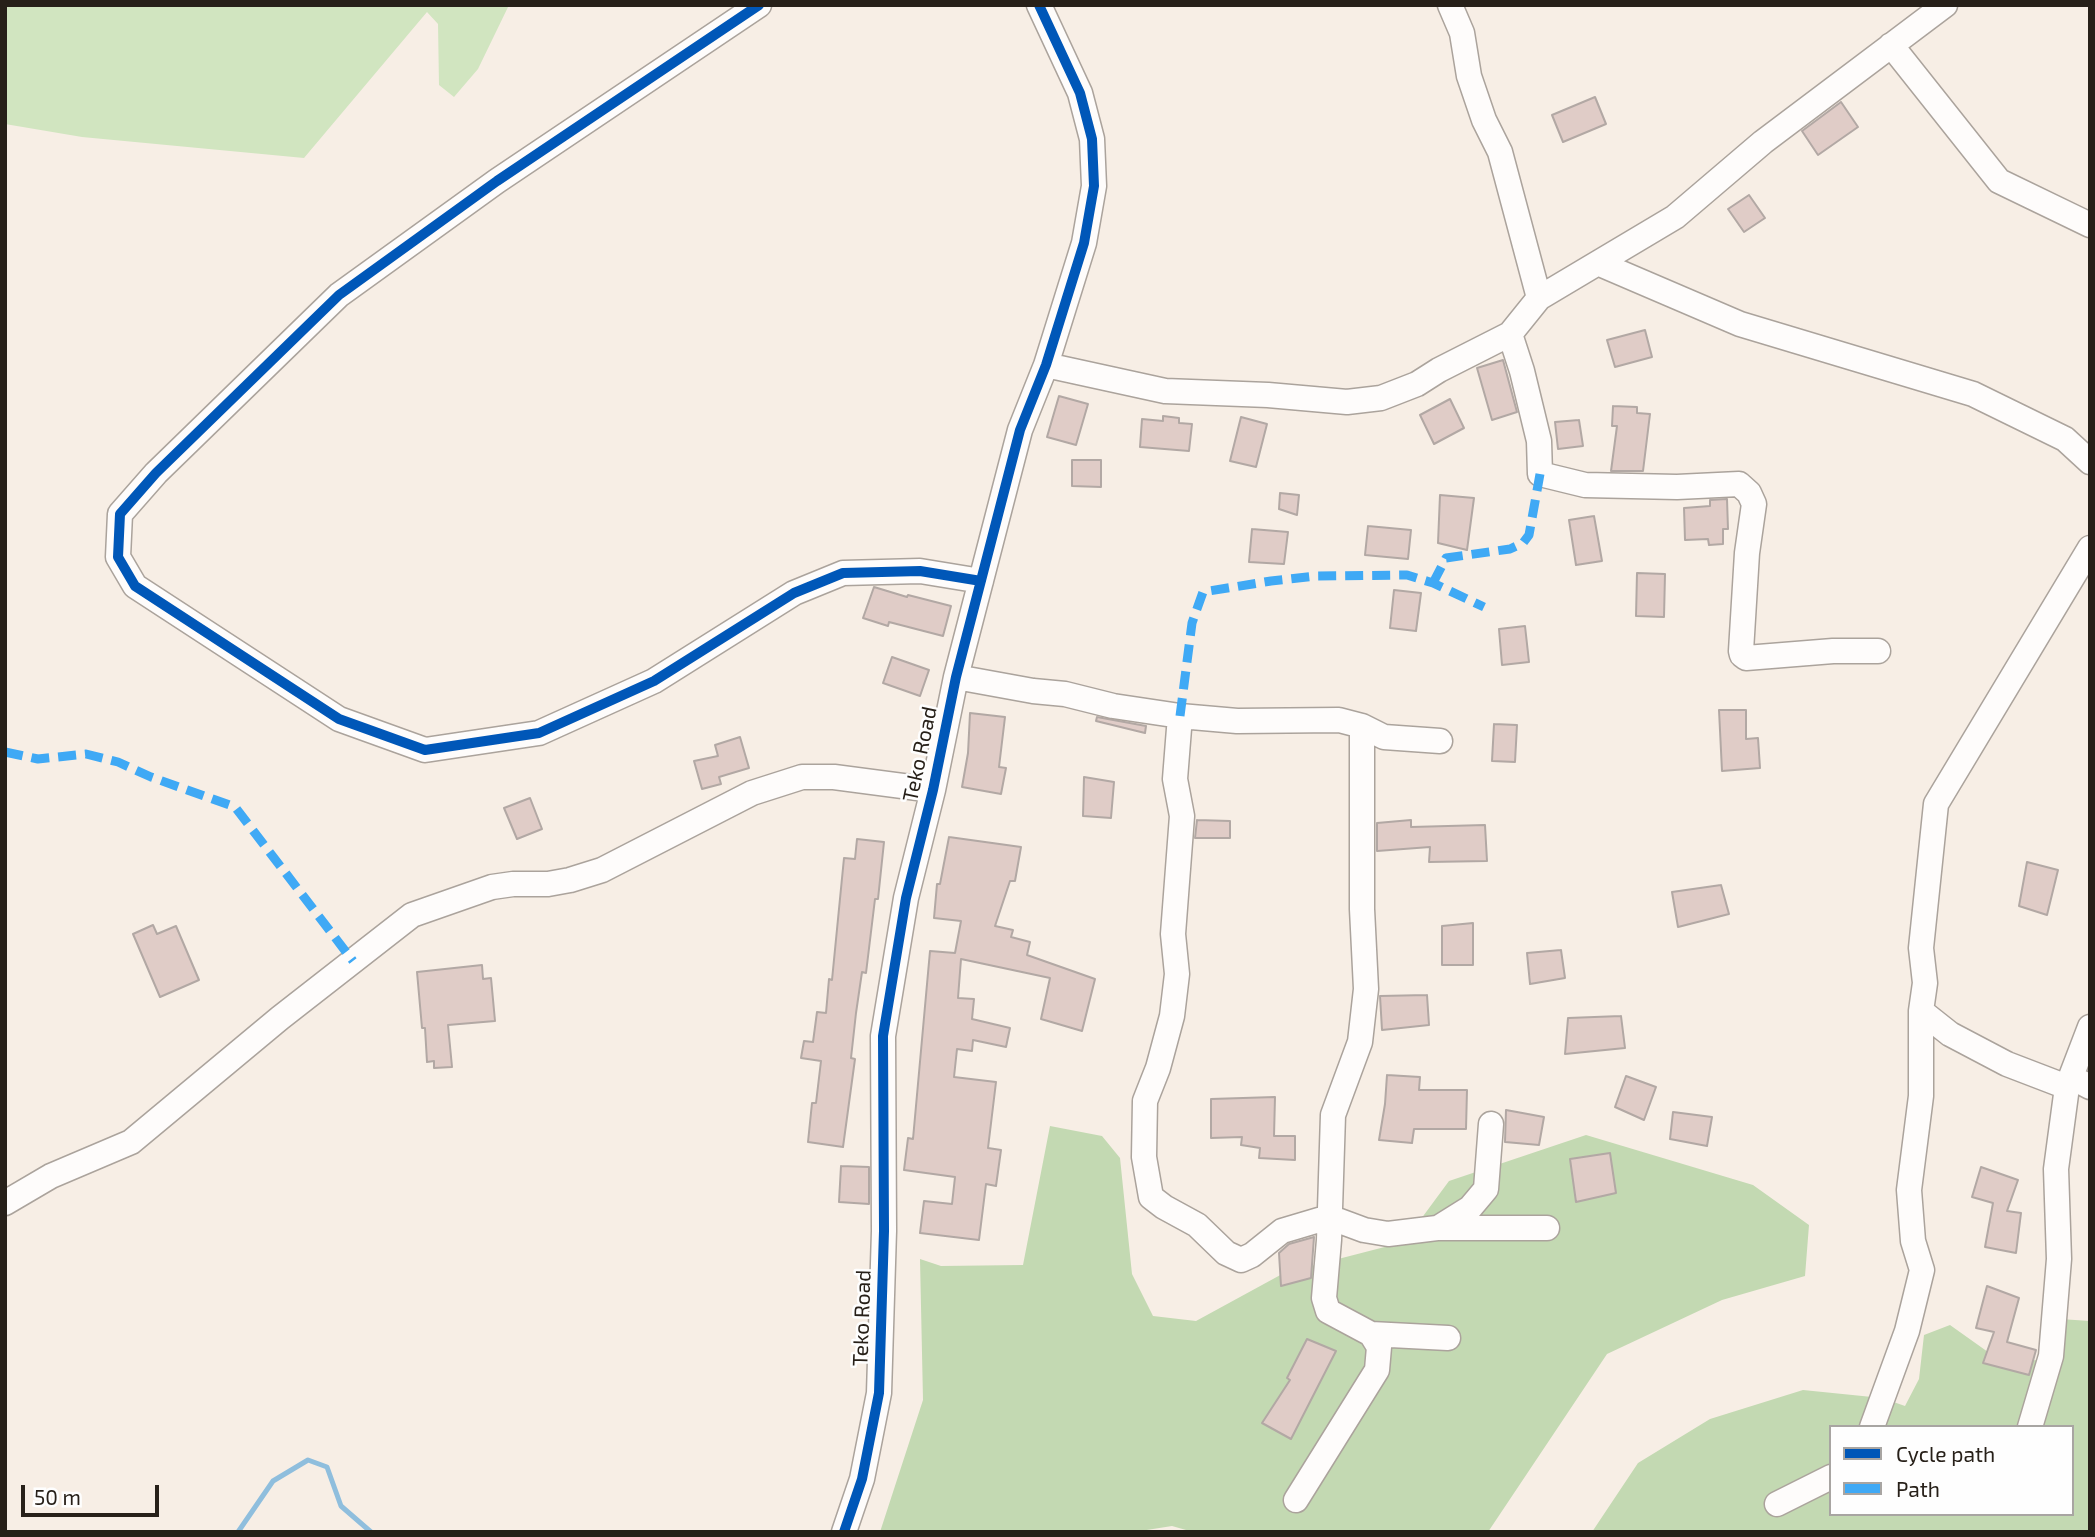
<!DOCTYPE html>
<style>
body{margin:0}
#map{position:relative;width:2095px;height:1537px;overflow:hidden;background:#f7eee5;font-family:"Exo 2",sans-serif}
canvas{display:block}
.frame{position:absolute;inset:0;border:7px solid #272019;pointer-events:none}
.legend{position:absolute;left:1829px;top:1425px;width:245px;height:91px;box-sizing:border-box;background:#fefefe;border:2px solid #a8a5a2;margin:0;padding:9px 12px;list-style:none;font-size:21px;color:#272019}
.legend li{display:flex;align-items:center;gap:14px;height:35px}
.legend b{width:35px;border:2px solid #a8a5a2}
.scale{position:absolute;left:21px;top:1485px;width:138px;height:32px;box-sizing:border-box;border:4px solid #272019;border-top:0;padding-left:9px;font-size:21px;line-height:24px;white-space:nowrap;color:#272019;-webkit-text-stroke:5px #fefefe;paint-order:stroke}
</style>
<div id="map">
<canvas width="2095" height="1537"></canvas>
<div class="frame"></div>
<ul class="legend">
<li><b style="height:9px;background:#0057b8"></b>Cycle path</li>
<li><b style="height:9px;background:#3fa9f5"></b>Path</li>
</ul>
<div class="scale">50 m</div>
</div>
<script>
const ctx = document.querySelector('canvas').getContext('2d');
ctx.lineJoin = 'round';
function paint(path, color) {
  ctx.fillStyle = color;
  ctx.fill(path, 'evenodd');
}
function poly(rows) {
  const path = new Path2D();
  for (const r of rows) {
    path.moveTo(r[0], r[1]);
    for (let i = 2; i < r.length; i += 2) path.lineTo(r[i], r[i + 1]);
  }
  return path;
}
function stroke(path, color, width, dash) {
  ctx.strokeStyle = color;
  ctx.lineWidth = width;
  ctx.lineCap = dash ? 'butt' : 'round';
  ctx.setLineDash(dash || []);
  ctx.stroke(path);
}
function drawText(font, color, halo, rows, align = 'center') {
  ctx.font = font + ' "Exo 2",sans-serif';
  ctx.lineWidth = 5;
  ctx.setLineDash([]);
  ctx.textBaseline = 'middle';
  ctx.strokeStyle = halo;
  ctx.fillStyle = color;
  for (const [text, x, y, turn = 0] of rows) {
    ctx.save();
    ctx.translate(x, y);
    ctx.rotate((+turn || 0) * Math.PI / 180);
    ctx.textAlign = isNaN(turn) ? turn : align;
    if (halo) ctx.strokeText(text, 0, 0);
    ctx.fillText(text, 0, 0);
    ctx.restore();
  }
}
paint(poly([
 [5,5,509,5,478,69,454,97,439,85,438,24,427,12,304,158,82,137,5,124]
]), '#d1e5c0');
paint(poly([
 [1050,1126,1102,1136,1120,1158,1132,1274,1153,1316,1196,1321,1284,1273,1404,1242,1449,1181,1586,1135,1753,1185,1809,1225,1805,1276,1722,1300,1607,1354,1488,1532,1193,1532,1172,1526,1134,1532,880,1532,923,1400,920,1259,941,1266,1023,1265],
 [2060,1319,2090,1321,2090,1532,1592,1532,1638,1463,1710,1419,1803,1390,1882,1398,1905,1406,1919,1379,1924,1335,1950,1325,2002,1362,2038,1360],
 [1831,1427,2072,1427,2072,1514,1831,1514]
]), '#c3d9b2');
stroke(poly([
 [238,1532,273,1481,308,1460,327,1467,341,1506,371,1532]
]), '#8fbedd', 5);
const building = poly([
 [1595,97,1606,124,1563,142,1552,115,1595,97],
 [1841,102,1858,127,1818,155,1802,131,1841,102],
 [1749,195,1765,218,1744,232,1728,209,1749,195],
 [1645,330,1652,357,1615,367,1607,340,1645,330],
 [1503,360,1517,412,1492,420,1477,368,1503,360],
 [1059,396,1088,404,1076,445,1047,437,1059,396],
 [1450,399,1464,428,1434,444,1420,415,1450,399],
 [1613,406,1637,407,1637,413,1650,414,1643,471,1611,471,1617,426,1612,426,1613,406],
 [1163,416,1179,418,1179,423,1192,424,1189,451,1140,447,1142,419,1163,421,1163,416],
 [1241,417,1267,424,1256,467,1230,461,1241,417],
 [1579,420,1583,446,1558,449,1555,422,1579,420],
 [1072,460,1101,460,1101,487,1072,486,1072,460],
 [1280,493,1299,495,1297,515,1279,509,1280,493],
 [1440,495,1474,498,1467,550,1438,543,1440,495],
 [1727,499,1728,529,1723,529,1723,544,1709,545,1708,539,1685,540,1684,508,1710,506,1710,500,1727,499],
 [1594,516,1602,561,1576,565,1569,520,1594,516],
 [1368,526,1411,530,1408,559,1365,555,1368,526],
 [1252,529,1288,532,1284,564,1249,562,1252,529],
 [1637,573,1665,574,1664,617,1636,616,1637,573],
 [874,587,907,597,908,595,951,606,943,636,889,622,888,626,863,618,874,587],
 [1394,590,1421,593,1416,631,1390,628,1394,590],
 [1525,626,1529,662,1502,665,1499,629,1525,626],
 [892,657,929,670,920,696,883,683,892,657],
 [1719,710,1746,710,1746,739,1758,738,1760,768,1722,771,1719,710],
 [970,713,1005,717,999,767,1006,768,1001,794,962,787,968,753,970,713],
 [1097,717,1146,726,1145,733,1096,721,1097,717],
 [1494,724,1517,725,1515,762,1492,761,1494,724],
 [740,737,749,768,719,777,721,784,702,789,694,761,718,756,715,745,740,737],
 [1084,777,1114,782,1111,818,1083,816,1084,777],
 [530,798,542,829,517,839,504,808,530,798],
 [1197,820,1230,821,1230,838,1195,838,1197,820],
 [1411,820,1411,827,1485,825,1487,861,1429,862,1430,847,1377,851,1377,823,1411,820],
 [949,837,1021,847,1015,881,1010,881,995,926,1013,930,1011,937,1030,942,1027,955,1095,979,1082,1031,1041,1019,1050,978,961,959,958,998,974,999,972,1019,1010,1028,1006,1047,973,1040,972,1051,957,1049,954,1077,996,1082,988,1148,1001,1150,996,1186,986,1184,979,1240,920,1233,924,1201,952,1204,955,1177,904,1170,908,1138,913,1139,930,951,955,953,961,921,934,918,937,884,940,884,949,837],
 [857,839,884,842,878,899,875,899,866,973,862,972,856,1013,851,1058,855,1059,843,1147,808,1142,812,1103,816,1103,821,1061,801,1058,804,1041,813,1042,817,1012,826,1013,829,979,832,980,844,858,855,859,857,839],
 [2027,862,2058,870,2047,915,2019,906,2027,862],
 [1721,885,1729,914,1678,927,1672,892,1721,885],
 [1473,923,1473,965,1442,965,1442,926,1473,923],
 [153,925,157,934,176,926,199,980,160,997,133,934,153,925],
 [1561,950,1565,978,1530,984,1527,953,1561,950],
 [482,965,483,979,491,978,495,1021,448,1025,452,1067,434,1068,434,1061,427,1062,425,1028,422,1028,417,972,482,965],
 [1427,995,1429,1025,1382,1030,1380,996,1427,995],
 [1621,1016,1625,1048,1565,1054,1568,1018,1621,1016],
 [1387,1075,1420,1077,1419,1090,1467,1090,1466,1129,1414,1129,1412,1143,1379,1140,1385,1104,1387,1075],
 [1626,1076,1656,1087,1644,1120,1615,1107,1626,1076],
 [1275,1097,1274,1136,1295,1136,1295,1160,1259,1158,1260,1148,1241,1145,1242,1137,1211,1138,1211,1099,1275,1097],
 [1506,1110,1544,1117,1539,1145,1505,1142,1506,1110],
 [1673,1112,1712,1117,1707,1146,1670,1139,1673,1112],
 [1610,1153,1616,1193,1576,1202,1570,1159,1610,1153],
 [841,1166,869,1167,869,1204,839,1202,841,1166],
 [1981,1167,2018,1180,2007,1211,2021,1213,2016,1253,1985,1247,1993,1203,1972,1197,1981,1167],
 [1314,1237,1311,1278,1281,1286,1279,1253,1289,1244,1314,1237],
 [1987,1286,2019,1298,2007,1342,2036,1350,2029,1375,1983,1363,1994,1332,1976,1328,1987,1286],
 [1307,1339,1336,1351,1291,1439,1262,1423,1290,1380,1287,1378,1307,1339]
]);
paint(building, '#e0ccc7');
stroke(building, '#b2a8a4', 2);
const minor = poly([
 [759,5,497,181,339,295,156,473,120,514,118,557,135,586,339,719,425,750,539,733,654,681,794,593,843,573,920,571,981,581],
 [1450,5,1462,33,1469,76,1484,120,1500,152,1539,298],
 [1891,45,1999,181,2090,225],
 [1600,264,1740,324,1973,394,2065,439,2090,462],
 [1510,334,1522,371,1539,441,1540,474,1585,485,1677,487,1739,484,1749,493,1754,504,1747,553,1741,651,1742,655,1746,658,1833,651,1878,651],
 [1046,365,1165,391,1268,395,1347,402,1381,398,1417,384,1439,370,1510,334,1539,298,1675,217,1763,142,1945,5],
 [956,677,1033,691,1065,694,1113,706,1180,716,1237,721,1339,720,1362,726,1384,737,1440,741],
 [1180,716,1175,779,1182,816,1173,934,1177,974,1172,1016,1158,1068,1145,1101,1144,1157,1151,1197,1164,1207,1197,1225,1226,1253,1241,1260,1252,1255,1282,1231,1329,1217,1364,1230,1388,1234,1437,1228,1547,1228],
 [1921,1011,1950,1034,2007,1064,2067,1087],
 [2071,1077,2090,1087],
 [5,1203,51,1176,131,1142,280,1018,412,915,492,887,513,884,548,884,570,880,602,870,752,793,802,777,834,777,933,790],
 [1438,1228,1470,1208,1486,1189,1491,1124],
 [1371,1334,1448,1338],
 [1872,1427,1907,1331,1922,1270,1913,1241,1909,1190,1921,1096,1921,1011,1925,983,1921,948,1936,804,2090,548],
 [2030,1427,2051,1356,2059,1259,2056,1169,2067,1087,2090,1027],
 [1296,1500,1377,1370,1379,1347,1371,1334,1328,1311,1324,1298,1329,1240,1333,1115,1360,1042,1366,989,1362,909,1362,726],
 [1777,1504,1831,1477],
 [844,1532,862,1479,879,1393,884,1231,883,1036,906,898,933,790,956,677,1020,430,1046,365,1084,243,1094,186,1092,139,1080,93,1039,5]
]);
stroke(minor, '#aba39c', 27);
stroke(minor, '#fefcfb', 24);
stroke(poly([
 [1433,583,1446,558,1510,549,1523,543,1529,535,1540,474],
 [1180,716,1192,623,1203,592,1271,581,1316,576,1407,575,1433,583,1484,607],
 [5,752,38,759,86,754,118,762,151,777,235,807,353,961]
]), '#3fa9f5', 9, [18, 9]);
stroke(poly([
 [759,5,497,181,339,295,156,473,120,514,118,557,135,586,339,719,425,750,539,733,654,681,794,593,843,573,920,571,981,581],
 [844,1532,862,1479,879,1393,884,1231,883,1036,906,898,933,790,956,677,1020,430,1046,365,1084,243,1094,186,1092,139,1080,93,1039,5]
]), '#0057b8', 10);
drawText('21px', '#272019', '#fefefe', [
 ["Teko Road",920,754,-78],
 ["Teko Road",862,1318,-88]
]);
</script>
